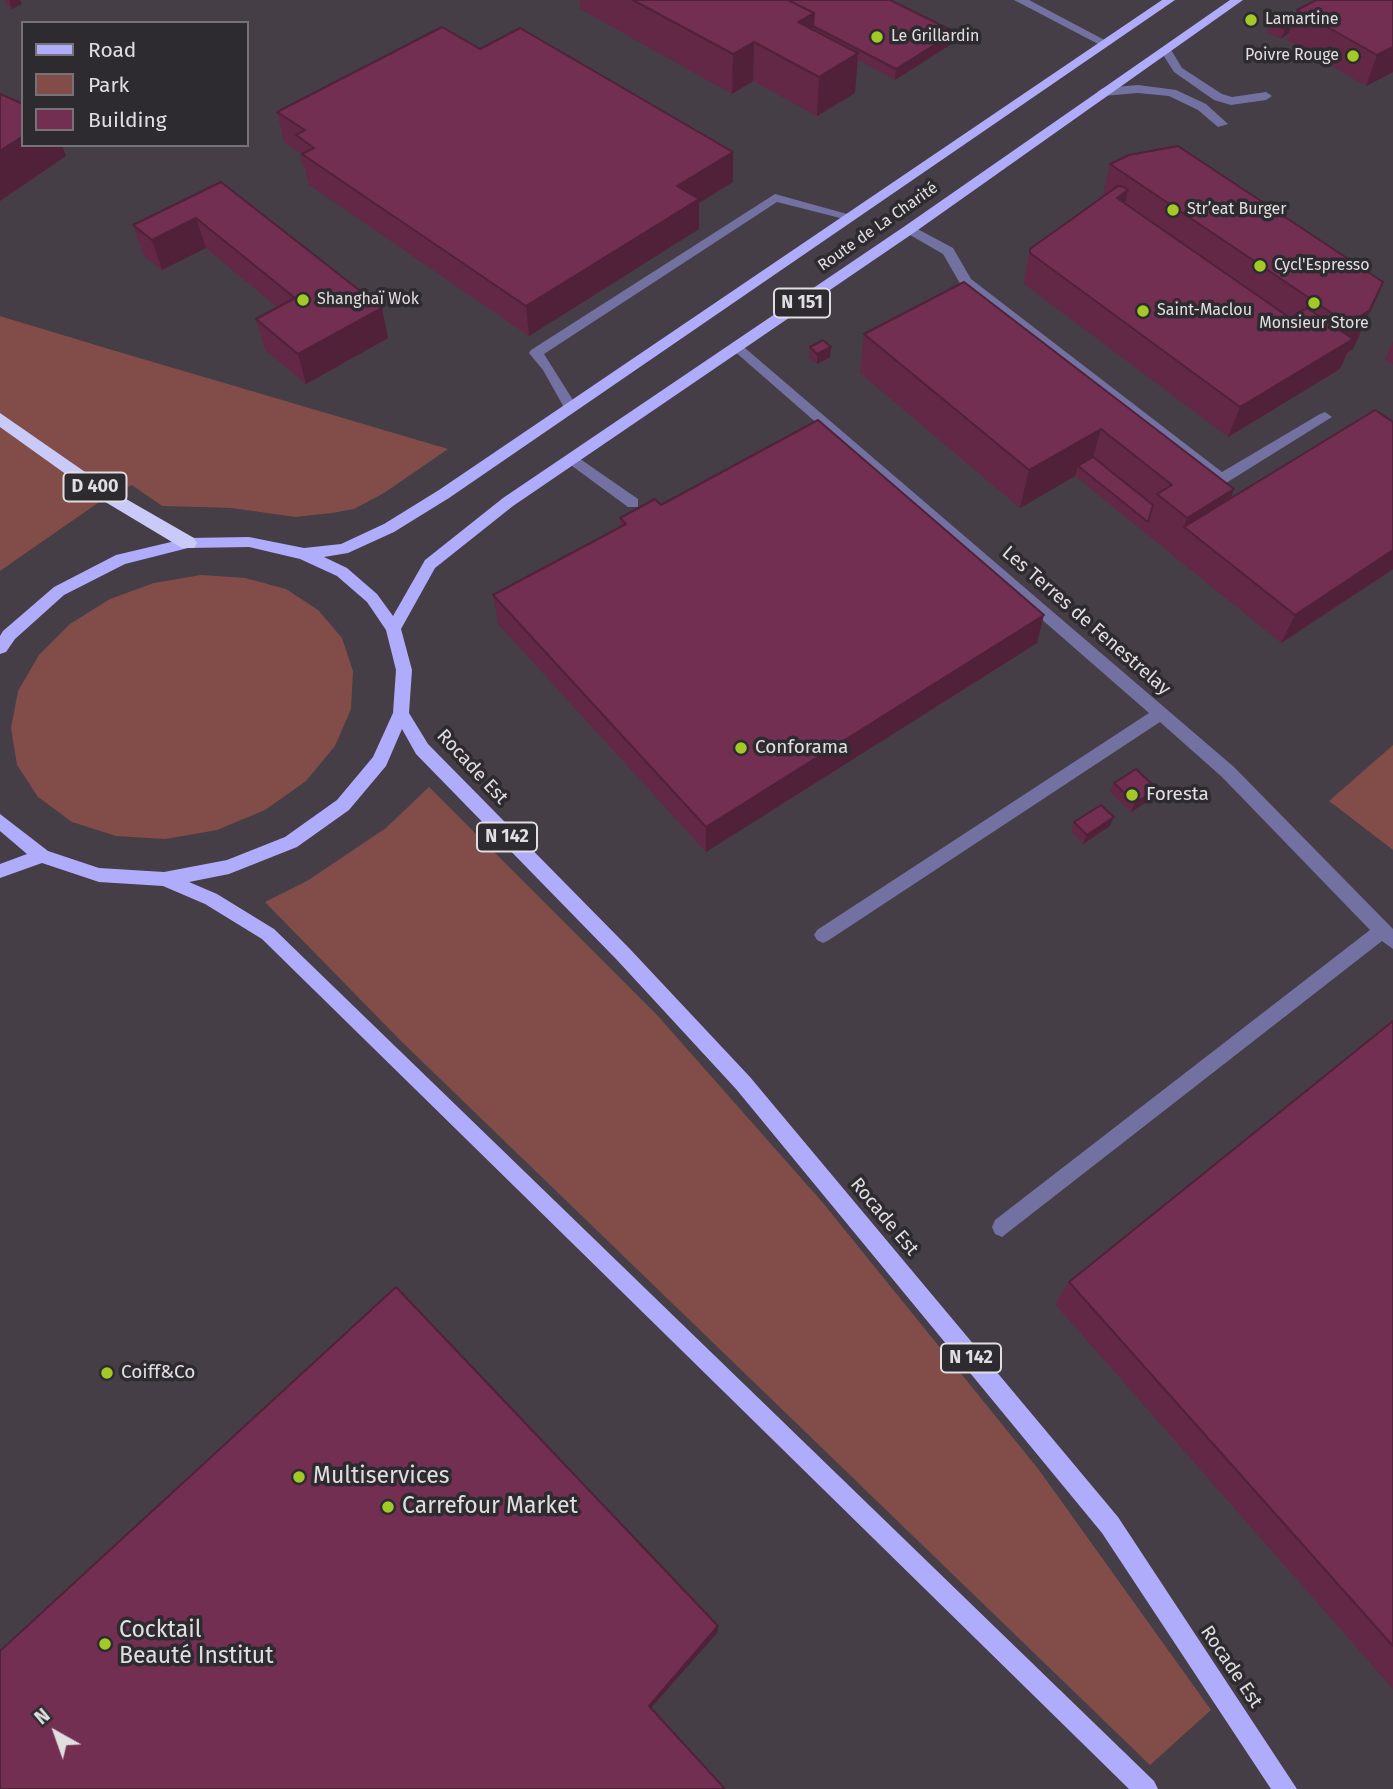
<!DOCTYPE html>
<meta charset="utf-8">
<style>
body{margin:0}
#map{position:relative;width:1393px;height:1789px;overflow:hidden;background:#39353a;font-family:"Fira Sans",sans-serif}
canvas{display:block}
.legend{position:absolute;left:21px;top:21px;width:228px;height:126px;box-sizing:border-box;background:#2e2b30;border:2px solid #757377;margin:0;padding:9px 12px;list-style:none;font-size:21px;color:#e0dee1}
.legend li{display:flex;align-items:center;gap:14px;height:35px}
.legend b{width:35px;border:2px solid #757377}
.north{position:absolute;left:21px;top:1698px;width:70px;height:70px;-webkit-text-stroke:5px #2e2b30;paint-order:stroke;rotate:320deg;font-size:19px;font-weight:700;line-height:28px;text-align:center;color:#e0dee1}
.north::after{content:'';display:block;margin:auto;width:24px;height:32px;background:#e0dee1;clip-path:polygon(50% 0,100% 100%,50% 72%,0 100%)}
</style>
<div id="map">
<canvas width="1393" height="1789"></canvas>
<ul class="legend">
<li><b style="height:9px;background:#afacfb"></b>Road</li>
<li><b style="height:19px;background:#824d49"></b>Park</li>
<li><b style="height:19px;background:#722f51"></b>Building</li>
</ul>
<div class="north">N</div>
</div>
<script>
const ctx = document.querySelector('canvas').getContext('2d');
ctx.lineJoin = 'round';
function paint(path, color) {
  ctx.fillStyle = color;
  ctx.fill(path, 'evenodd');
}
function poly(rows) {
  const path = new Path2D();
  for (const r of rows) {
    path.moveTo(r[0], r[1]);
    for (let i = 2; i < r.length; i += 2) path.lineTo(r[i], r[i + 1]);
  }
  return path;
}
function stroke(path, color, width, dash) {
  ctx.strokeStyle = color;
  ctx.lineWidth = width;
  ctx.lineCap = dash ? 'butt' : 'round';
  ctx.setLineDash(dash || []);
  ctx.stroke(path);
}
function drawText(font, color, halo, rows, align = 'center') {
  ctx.font = font + ' "Fira Sans",sans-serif';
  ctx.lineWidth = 7;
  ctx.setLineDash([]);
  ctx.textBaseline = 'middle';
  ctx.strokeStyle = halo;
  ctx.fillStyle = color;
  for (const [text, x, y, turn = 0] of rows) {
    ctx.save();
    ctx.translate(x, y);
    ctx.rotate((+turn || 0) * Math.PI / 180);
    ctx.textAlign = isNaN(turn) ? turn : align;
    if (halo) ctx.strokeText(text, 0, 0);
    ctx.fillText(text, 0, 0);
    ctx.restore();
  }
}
paint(poly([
 [0,0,1393,0,1393,745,1329,801,1393,850,1393,1789,0,1789,0,571,108,496,132,484,162,506,231,508,295,517,447,450,0,316],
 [23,23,247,23,247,145,23,145]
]), '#453e47');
paint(poly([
 [0,316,116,351,448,449,384,493,354,509,332,513,295,517,231,508,162,506,132,485,108,496,0,571],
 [201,575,245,578,286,589,318,610,342,638,353,671,351,709,335,746,306,781,265,810,217,830,166,839,116,836,72,822,38,797,17,765,11,728,18,691,39,655,70,624,110,599,154,583],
 [1393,745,1393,850,1329,801],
 [429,787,657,1015,823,1203,1039,1470,1211,1710,1150,1765,401,1041,265,902,307,881,386,828]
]), '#824d49');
paint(poly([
 [1014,0,1029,0,1112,44,1102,46,1014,0],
 [1162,48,1170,48,1182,68,1222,94,1232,97,1266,92,1272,96,1266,100,1231,105,1214,100,1174,72,1160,50,1162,48],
 [1138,85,1176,90,1206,104,1228,124,1218,127,1198,110,1169,96,1138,93,1103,96,1097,92,1103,88,1138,85],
 [775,194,858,217,852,221,777,202,544,354,578,408,571,413,566,411,543,370,529,353,531,350,775,194],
 [910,225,953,248,971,279,1222,472,1320,414,1325,412,1332,417,1226,483,1216,483,961,285,943,254,905,232,904,229,910,225],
 [738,342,1234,767,1393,929,1393,949,1382,941,1002,1237,995,1234,992,1227,995,1220,1370,930,1222,777,1160,722,829,940,823,943,817,940,814,935,817,930,1149,713,733,350,733,344,738,342],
 [573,454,638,499,638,507,628,507,568,463,568,455,573,454]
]), '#7271a1');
paint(poly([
 [1162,0,1175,0,449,498,394,532,348,553,324,557,347,568,377,594,393,616,425,560,503,498,905,226,1230,0,1243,0,915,232,513,506,435,568,401,629,412,670,409,713,428,744,629,948,750,1077,1118,1517,1297,1789,1271,1789,1102,1533,736,1089,617,960,416,754,402,729,386,766,349,810,297,847,229,874,189,882,217,894,274,929,1154,1781,1158,1789,1129,1789,262,939,205,904,163,886,99,882,42,863,0,878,0,864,27,854,0,831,0,814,48,851,99,868,164,872,227,860,285,837,337,800,373,757,393,713,396,670,386,630,367,602,337,576,300,559,249,547,188,548,125,564,64,595,15,639,6,652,0,654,0,636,3,631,54,587,116,555,188,538,249,537,304,548,341,544,384,524,439,490,1162,0]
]), '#afacfb');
paint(poly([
 [0,413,114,492,194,538,197,543,194,548,182,548,102,500,0,427,0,413]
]), '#cacaf9');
paint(poly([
 [5,0,20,0,22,4,12,9,7,5],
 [580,0,890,0,955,32,953,43,895,80,858,60,855,93,817,116,753,81,732,94,580,9],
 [1393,0,1393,72,1366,86,1287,40,1297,10],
 [1270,23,1292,23,1289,33,1281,39,1267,33],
 [480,49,733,182,699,203,699,229,529,336,309,185,305,168,303,166,300,153,284,142,277,112],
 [1110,164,1383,282,1353,349,1347,353,1340,369,1228,437,1024,284,1024,280,1030,249,1102,198],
 [221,182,382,308,388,338,306,384,265,350,256,319,278,308,206,248,162,270,144,256,133,225],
 [964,282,1234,489,1231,498,1393,422,1393,569,1281,643,1075,476,1020,508,860,373,864,334],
 [1393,341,1393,365,1385,359],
 [810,347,830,357,817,364,809,358],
 [661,505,1037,643,706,852,498,624,493,595,620,527,620,518],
 [1114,783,1157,789,1153,798,1131,812,1110,792],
 [1074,822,1110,826,1083,844,1071,831],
 [1393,1021,1393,1689,1055,1304,1069,1282]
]), '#622846');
paint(poly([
 [9,0,20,0,22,4,12,9],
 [814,13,811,52,798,22],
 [1292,23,1289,33,1281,39,1285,29],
 [955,32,953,43,895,80,896,69],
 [754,42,753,81,732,94,733,54],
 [1393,47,1393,72,1366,86,1377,55],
 [858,53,855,93,817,116,819,77],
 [23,136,23,145,62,145,66,156,0,201,0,151],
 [733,152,733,182,699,203,699,229,529,336,526,306,677,186],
 [1128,190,1121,221,1117,198],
 [196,218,206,248,162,270,152,240],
 [1383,282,1353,349,1347,353,1340,369,1228,437,1240,407,1337,349,1348,324],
 [382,308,388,338,306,384,298,354],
 [831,347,830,357,817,364,817,354],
 [1101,429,1090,468,1078,466,1075,476,1020,508,1029,470],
 [1234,489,1220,527,1184,527,1187,518],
 [1393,550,1393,569,1281,643,1295,615],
 [1044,615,1037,643,706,852,706,827],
 [1157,789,1153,798,1131,812,1135,803],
 [1114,817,1110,826,1083,844,1087,835],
 [718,1626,718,1632,650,1709,649,1706]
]), '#502139');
const building = poly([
 [633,0,788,0,814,13,798,22,858,53,819,77,754,42,733,54,633,0],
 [788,0,890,0,955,32,896,69,813,26,814,13,788,0],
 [1316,0,1393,0,1393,47,1377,55,1297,10,1316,0],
 [1277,17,1292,23,1285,29,1270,23,1277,17],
 [442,27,480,49,520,28,733,152,677,186,699,199,526,306,302,154,314,148,296,135,305,130,277,112,442,27],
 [0,94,23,104,23,136,0,151,0,94],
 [1178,146,1383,282,1370,310,1348,324,1110,164,1129,155,1178,146],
 [221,182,382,308,298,354,256,319,295,298,196,218,152,240,133,225,221,182],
 [1118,186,1124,187,1128,190,1117,198,1290,318,1307,308,1353,339,1240,407,1030,253,1030,249,1118,186],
 [964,282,1234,489,1187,518,1157,494,1172,485,1101,429,1029,470,864,334,964,282],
 [823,340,831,347,817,354,810,347,823,340],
 [1375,410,1393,422,1393,550,1295,615,1184,527,1375,410],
 [818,420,1044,615,706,827,493,595,626,524,620,518,655,499,661,505,818,420],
 [1093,457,1153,505,1148,522,1078,466,1093,457],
 [1136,769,1157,789,1135,803,1114,783,1136,769],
 [1101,805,1114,817,1087,835,1074,822,1101,805],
 [1393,1021,1393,1646,1069,1282,1393,1021],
 [396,1287,718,1626,649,1706,725,1789,0,1789,0,1651,396,1287]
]);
paint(building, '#722f51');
stroke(building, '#502139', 2);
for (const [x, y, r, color] of [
 [1251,20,7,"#a3c926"],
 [877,37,7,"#a3c926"],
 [1353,56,7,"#a3c926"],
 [1173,210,7,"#a3c926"],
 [1260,266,7,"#a3c926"],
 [303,300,7,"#a3c926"],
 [1314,303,7,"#a3c926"],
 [1143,311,7,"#a3c926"],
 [741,748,7,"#a3c926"],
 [1132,795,7,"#a3c926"],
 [107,1373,7,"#a3c926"],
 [299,1477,7,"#a3c926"],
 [388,1507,7,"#a3c926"],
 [105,1644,7,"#a3c926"]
]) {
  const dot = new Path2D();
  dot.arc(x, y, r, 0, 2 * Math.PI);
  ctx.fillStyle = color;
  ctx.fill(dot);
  stroke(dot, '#2e2b30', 2.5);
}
drawText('16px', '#e0dee1', '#2e2b30', [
 ["Lamartine",1265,20],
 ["Le Grillardin",891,37],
 ["Poivre Rouge",1339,56,"right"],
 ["Str’eat Burger",1187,210],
 ["Cycl'Espresso",1274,266],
 ["Shanghaï Wok",317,300],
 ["Saint-Maclou",1157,311],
 ["Monsieur Store",1314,324,"center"]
], 'left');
drawText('16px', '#e0dee1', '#2e2b30', [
 ["Route de La Charité",878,227,-35]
]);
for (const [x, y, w] of [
 [802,303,56],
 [95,487,63],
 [507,837,60],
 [971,1358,60]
]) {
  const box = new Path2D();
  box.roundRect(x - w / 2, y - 14.5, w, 29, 5);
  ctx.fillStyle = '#2e2b30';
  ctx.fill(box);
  stroke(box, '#e0dee1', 2);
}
drawText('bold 18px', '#e0dee1', null, [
 ["N 151",802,303],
 ["D 400",95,487],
 ["N 142",507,837],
 ["N 142",971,1358]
]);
drawText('19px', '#e0dee1', '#2e2b30', [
 ["Les Terres de Fenestrelay",1086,621,41],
 ["Rocade Est",472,767,47],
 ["Rocade Est",884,1217,50],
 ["Rocade Est",1231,1667,56]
]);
drawText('19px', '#e0dee1', '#2e2b30', [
 ["Conforama",755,748],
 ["Foresta",1146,795],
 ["Coiff&Co",121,1373]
], 'left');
drawText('23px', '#e0dee1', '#2e2b30', [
 ["Multiservices",313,1477],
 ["Carrefour Market",402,1507],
 ["Cocktail",119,1631],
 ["Beauté Institut",119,1657]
], 'left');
</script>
